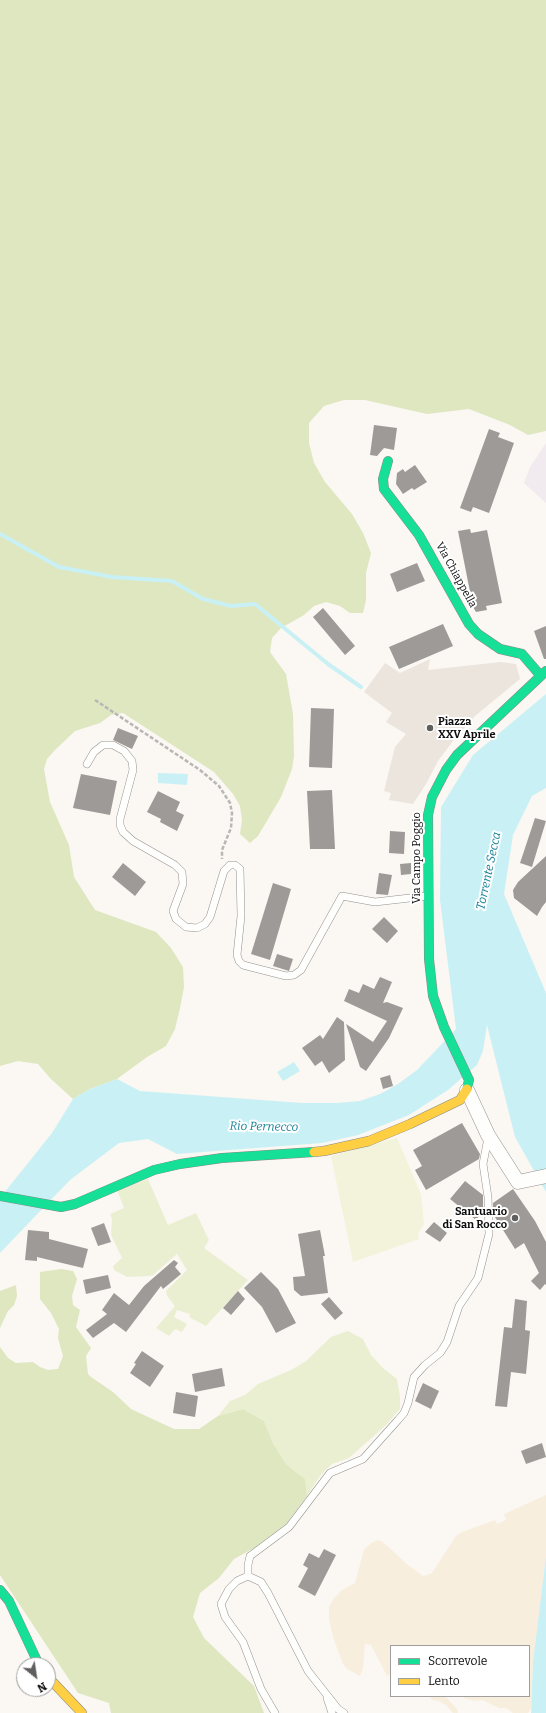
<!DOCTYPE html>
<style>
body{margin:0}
#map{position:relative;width:546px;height:1713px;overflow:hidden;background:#fbf7f2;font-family:Bitter,serif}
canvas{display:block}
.legend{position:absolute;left:390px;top:1645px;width:140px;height:52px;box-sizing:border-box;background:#fff;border:1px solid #9e9e9e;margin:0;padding:5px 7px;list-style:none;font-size:12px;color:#0d0d0d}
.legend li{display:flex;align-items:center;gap:8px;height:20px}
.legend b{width:20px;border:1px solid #9e9e9e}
.north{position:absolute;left:16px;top:1657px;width:40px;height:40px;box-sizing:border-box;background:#fff;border:1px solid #9e9e9e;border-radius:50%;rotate:150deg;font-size:11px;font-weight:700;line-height:16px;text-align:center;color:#0d0d0d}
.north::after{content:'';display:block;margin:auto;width:14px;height:18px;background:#605f5d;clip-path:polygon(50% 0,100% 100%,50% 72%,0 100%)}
</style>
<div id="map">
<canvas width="546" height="1713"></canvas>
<ul class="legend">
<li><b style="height:5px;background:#16e098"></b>Scorrevole</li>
<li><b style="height:5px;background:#ffcf43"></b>Lento</li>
</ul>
<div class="north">N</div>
</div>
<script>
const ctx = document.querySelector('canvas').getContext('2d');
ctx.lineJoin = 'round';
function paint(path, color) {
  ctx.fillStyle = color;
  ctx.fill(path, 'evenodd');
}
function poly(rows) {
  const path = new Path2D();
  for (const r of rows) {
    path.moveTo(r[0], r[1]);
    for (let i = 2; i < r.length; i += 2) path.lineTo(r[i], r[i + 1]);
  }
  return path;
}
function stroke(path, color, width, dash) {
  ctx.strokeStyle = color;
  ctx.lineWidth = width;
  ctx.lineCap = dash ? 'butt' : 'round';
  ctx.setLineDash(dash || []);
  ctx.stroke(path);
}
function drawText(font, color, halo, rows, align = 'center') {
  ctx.font = font + ' Bitter,serif';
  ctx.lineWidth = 4;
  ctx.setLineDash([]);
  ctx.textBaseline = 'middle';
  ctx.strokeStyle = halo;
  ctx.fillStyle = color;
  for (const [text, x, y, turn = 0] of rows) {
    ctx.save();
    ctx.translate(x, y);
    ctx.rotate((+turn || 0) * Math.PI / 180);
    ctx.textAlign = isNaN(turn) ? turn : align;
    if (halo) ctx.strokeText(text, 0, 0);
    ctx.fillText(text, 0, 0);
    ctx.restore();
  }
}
paint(poly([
 [546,443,546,503,524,483,530,467]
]), '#f1ebef');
paint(poly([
 [546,1495,546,1556,533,1662,531,1708,528,1713,513,1713,506,1708,499,1708,482,1700,474,1701,464,1698,463,1696,529,1696,529,1646,391,1646,391,1674,387,1676,371,1645,365,1644,363,1668,360,1676,347,1669,343,1664,334,1640,329,1620,329,1607,334,1598,342,1590,355,1583,364,1550,371,1543,378,1540,383,1542,408,1565,423,1576,427,1575,432,1573,456,1536,462,1532,495,1520,497,1524,506,1520,504,1514],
 [429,1696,445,1696,457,1709,458,1713,453,1713,446,1705,439,1701,432,1700]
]), '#f8eede');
paint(poly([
 [148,1179,168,1225,196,1213,209,1240,204,1248,248,1280,206,1326,189,1317,190,1314,177,1310,174,1317,187,1324,182,1332,175,1329,169,1336,156,1328,175,1306,167,1296,166,1291,187,1270,177,1254,153,1275,149,1276,127,1277,114,1270,113,1266,122,1258,111,1235,112,1219,110,1214,124,1208,117,1190],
 [348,1331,363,1339,371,1355,383,1368,397,1379,400,1397,400,1409,385,1426,349,1458,332,1464,320,1476,307,1496,305,1479,286,1464,273,1443,264,1421,243,1409,218,1416,230,1401,245,1395,258,1384,291,1370,306,1361,331,1337]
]), '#ebefd2');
paint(poly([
 [0,0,546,0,546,431,528,435,510,425,469,409,427,414,365,400,344,400,324,406,309,423,309,443,314,463,325,482,352,514,363,533,371,553,366,573,366,600,363,613,350,613,340,606,326,602,314,606,304,615,281,628,272,638,270,652,286,674,293,714,294,756,292,769,281,797,258,836,250,843,240,834,242,820,240,806,233,794,214,772,123,713,111,715,100,723,75,731,56,749,47,759,44,769,50,802,69,845,74,877,95,910,156,932,171,948,183,967,184,987,180,1008,175,1029,166,1046,147,1057,117,1079,90,1089,73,1099,51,1079,38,1064,18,1061,0,1066],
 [61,1269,73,1271,77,1279,72,1296,73,1305,80,1310,76,1327,91,1348,86,1356,88,1374,91,1377,113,1392,131,1409,174,1429,199,1429,218,1416,243,1409,264,1421,273,1443,286,1464,305,1479,307,1496,286,1524,254,1548,234,1559,219,1578,200,1593,193,1617,204,1638,254,1686,264,1713,111,1713,109,1703,78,1693,0,1575,0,1347,8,1358,16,1363,33,1362,40,1367,48,1370,58,1369,63,1356,58,1338,59,1329,51,1313,40,1299,40,1272],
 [16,1285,17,1296,14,1305,8,1311,0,1328,0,1291]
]), '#dee7c0');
paint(poly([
 [397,1138,421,1194,424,1225,418,1233,419,1239,353,1262,331,1156]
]), '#f3f3dc');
paint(poly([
 [430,659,428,670,501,662,516,664,520,679,475,716,453,741,438,761,426,784,413,804,389,800,391,793,384,791,395,747,406,734,386,722,392,713,364,692,385,663,400,673]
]), '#ebe5dd');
paint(poly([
 [546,694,546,788,532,796,513,835,504,894,546,993,546,1192,515,1137,487,1025,483,1051,477,1065,448,1090,409,1115,358,1135,322,1143,177,1154,148,1139,119,1143,70,1180,0,1253,0,1198,52,1133,73,1099,90,1089,117,1079,140,1091,302,1103,337,1103,360,1101,380,1094,398,1084,417,1070,456,1029,440,900,441,807,473,755],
 [158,773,188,774,187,785,158,783],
 [294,1062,300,1071,283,1081,277,1072],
 [546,1556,546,1713,531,1713,533,1662]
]), '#c9f1f5');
stroke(poly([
 [0,534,59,567,112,577,172,581,203,599,231,606,255,604,328,664,361,687]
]), '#c9f1f5', 4);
paint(poly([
 [374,425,397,428,394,450,384,448,377,456,370,455],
 [489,429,500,433,498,437,514,443,489,513,473,507,471,512,460,508],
 [415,465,427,482,414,490,412,488,403,494,396,484,397,473,403,469,405,472],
 [470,529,471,533,487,530,502,603,486,606,487,610,476,612,473,607,458,531],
 [417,563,425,581,397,592,390,574],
 [323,608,355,646,345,655,313,617],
 [443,624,453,646,399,669,389,647],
 [546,626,546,659,544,659,534,631],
 [311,708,334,709,332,768,309,767],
 [118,728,138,736,132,749,113,740],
 [81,774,117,781,110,815,73,808],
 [332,790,335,849,310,849,307,791],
 [158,791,180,802,176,811,184,815,177,831,160,822,161,819,147,812],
 [535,818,546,821,532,867,520,863],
 [390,831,405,832,404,854,389,853],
 [546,856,546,902,542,907,537,916,514,898,513,890,518,882],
 [123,863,146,882,135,896,112,877],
 [411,863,411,874,401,875,400,864],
 [379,873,392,875,388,895,376,894],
 [273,883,291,889,270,960,251,954],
 [384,917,398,931,387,943,372,929],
 [277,954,293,959,289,971,273,966],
 [380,977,392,982,383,1003,387,1002,403,1008,389,1038,366,1071,360,1067,346,1024,373,1042,387,1021,344,1001,349,989,359,993,363,984,374,989],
 [337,1017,344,1022,345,1060,329,1073,322,1061,315,1066,302,1048,320,1035,323,1039],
 [390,1075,393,1086,383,1089,380,1078],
 [462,1123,480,1154,479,1159,426,1190,415,1170,422,1166,413,1150],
 [465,1181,483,1195,483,1211,476,1220,450,1199],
 [513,1189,535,1221,546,1242,546,1285,545,1284,540,1290,531,1281,539,1273,524,1243,515,1249,493,1214,493,1203],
 [434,1222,447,1233,440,1242,425,1232],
 [104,1223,111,1242,98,1246,91,1228],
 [28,1230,49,1232,49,1239,88,1249,83,1268,37,1257,37,1261,25,1260],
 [320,1230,325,1256,323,1256,328,1293,301,1296,294,1290,293,1277,305,1276,298,1234],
 [174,1260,178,1263,175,1267,181,1274,163,1289,161,1286,126,1332,114,1323,93,1338,86,1330,107,1314,102,1310,114,1293,129,1305,144,1286],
 [261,1272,278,1289,296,1323,276,1333,262,1307,244,1288],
 [108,1275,111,1288,86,1294,83,1280],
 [238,1291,245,1299,231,1315,223,1308],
 [329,1297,343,1313,335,1320,321,1304],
 [515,1299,527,1301,525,1330,530,1331,526,1374,511,1372,507,1407,495,1406,504,1327,512,1328],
 [142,1351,164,1366,150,1387,130,1373,136,1364,134,1363],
 [222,1368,225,1386,195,1392,192,1374],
 [423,1383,439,1391,431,1409,415,1401],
 [176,1392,198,1396,195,1417,173,1413],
 [542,1443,546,1457,526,1464,521,1451],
 [324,1549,336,1555,315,1596,298,1587,308,1568,303,1565,309,1553,319,1558]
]), '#9e9a98');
const lane = poly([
 [87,764,94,752,103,745,113,745,124,751,132,761,133,770,120,819,120,825,123,832,133,841,175,865,182,872,183,884,173,911,176,919,186,927,197,928,205,924,210,917,224,871,230,865,235,865,240,869,241,916,237,955,239,961,243,965,286,976,294,975,301,970,342,896,375,902,427,896],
 [248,1576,248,1565,250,1556,289,1527,330,1473,363,1459,398,1420,404,1413,408,1403,414,1377,425,1365,440,1353,447,1342,459,1306,478,1278,489,1234,488,1197,483,1164,488,1138],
 [248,1576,261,1582,268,1593,308,1671,338,1709,344,1713],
 [248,1576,237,1581,229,1589,221,1604,225,1617,243,1642,261,1689,275,1713],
 [327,1698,332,1713]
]);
const street = poly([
 [467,1090,488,1135,518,1182,546,1176]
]);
const fast = poly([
 [388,461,383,479,384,489,419,535,469,624,478,634,500,649,522,654,540,675],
 [467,1089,469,1080,444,1027,433,996,429,959,428,815,432,797,446,770,457,755,546,671],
 [0,1196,61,1207,75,1204,154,1170,180,1164,222,1158,314,1152],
 [0,1590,9,1601,39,1665]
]);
const slow = poly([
 [314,1152,324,1151,369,1141,410,1124,460,1100,467,1089],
 [48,1677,82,1713]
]);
stroke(lane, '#949290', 8);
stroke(street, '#949290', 15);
stroke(fast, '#8b8987', 10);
stroke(slow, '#8b8987', 10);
stroke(poly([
 [95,700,200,770,219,786,230,803,232,813,231,828,222,850,222,859]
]), '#b8b7b6', 2.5, [4, 2]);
stroke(lane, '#fefefd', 7);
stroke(street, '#fefefd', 14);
stroke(fast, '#16e098', 9);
stroke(slow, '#ffcf43', 9);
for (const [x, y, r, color] of [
 [430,728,4,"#605f5d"],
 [515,1218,4,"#605f5d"]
]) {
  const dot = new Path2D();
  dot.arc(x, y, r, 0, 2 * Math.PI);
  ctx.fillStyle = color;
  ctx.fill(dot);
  stroke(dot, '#fff', 1.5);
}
drawText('11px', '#0d0d0d', '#fff', [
 ["Via Chiappella",456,575,61],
 ["Via Campo Poggio",417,858,-90]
]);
drawText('bold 11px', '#0d0d0d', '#fff', [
 ["Piazza",438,722],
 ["XXV Aprile",438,735],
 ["Santuario",507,1212,"right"],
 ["di San Rocco",507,1225,"right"]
], 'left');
drawText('italic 12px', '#178198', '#fff', [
 ["Torrente Secca",489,871,-78],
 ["Rio Pernecco",264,1127,1]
]);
</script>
